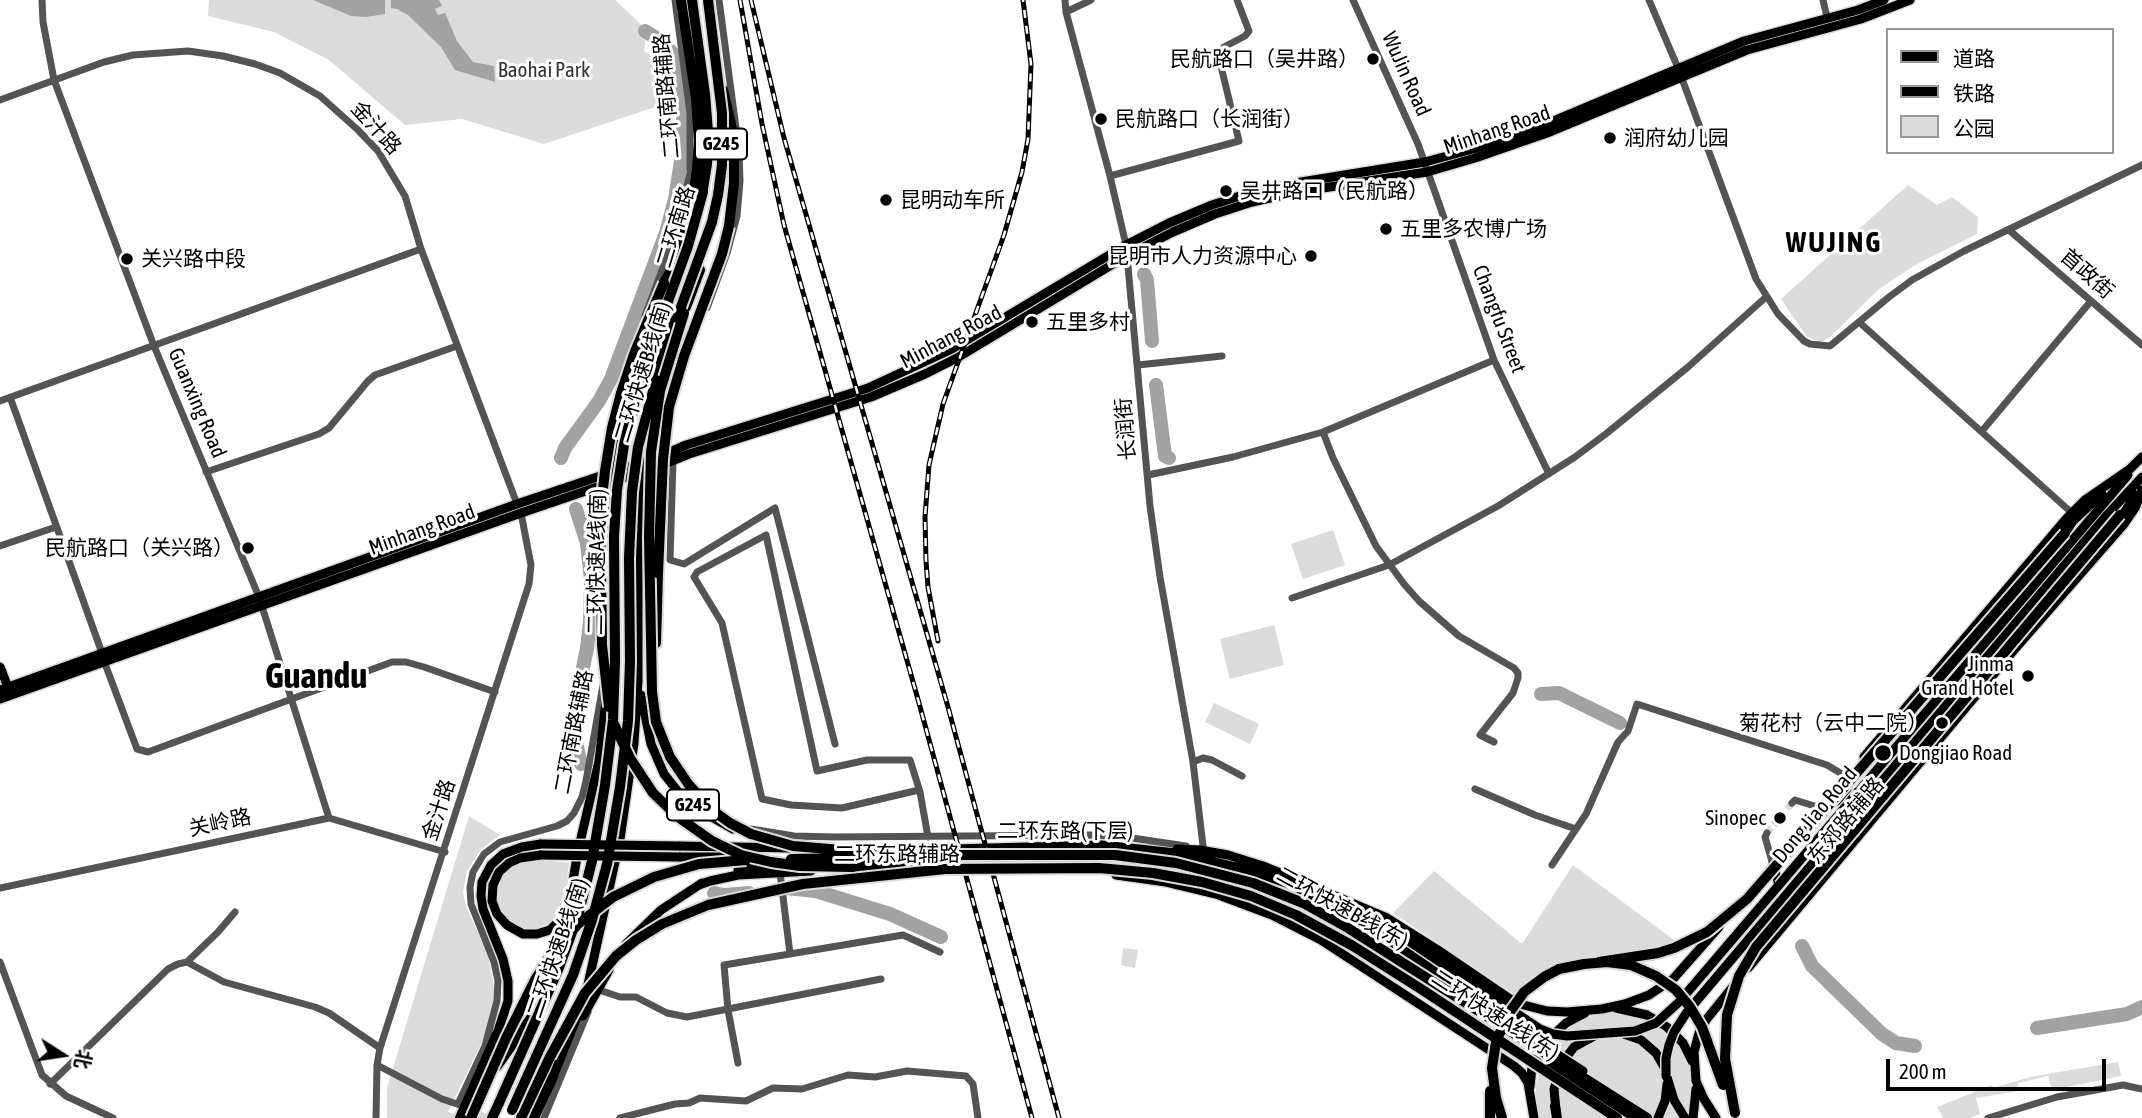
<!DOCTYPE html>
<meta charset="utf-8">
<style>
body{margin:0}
#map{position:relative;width:2142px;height:1118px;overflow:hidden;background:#fff;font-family:"Asap Condensed","Noto Sans SC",sans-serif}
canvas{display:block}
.legend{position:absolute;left:1886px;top:28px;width:228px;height:126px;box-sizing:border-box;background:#fff;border:2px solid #999;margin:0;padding:9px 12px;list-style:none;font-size:21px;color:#000}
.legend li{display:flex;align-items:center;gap:14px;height:35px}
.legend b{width:35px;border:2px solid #999}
.north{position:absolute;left:28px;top:1020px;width:70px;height:70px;-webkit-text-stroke:5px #fff;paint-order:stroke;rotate:102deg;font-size:19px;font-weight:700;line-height:28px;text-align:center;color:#000}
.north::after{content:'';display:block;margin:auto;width:24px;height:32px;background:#000;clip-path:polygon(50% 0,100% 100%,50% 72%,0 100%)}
.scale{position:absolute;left:1886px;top:1059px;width:220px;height:32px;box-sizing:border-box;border:4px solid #000;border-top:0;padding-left:9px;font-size:21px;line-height:24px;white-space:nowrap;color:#000;-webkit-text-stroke:5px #fff;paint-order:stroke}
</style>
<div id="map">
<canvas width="2142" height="1118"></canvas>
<ul class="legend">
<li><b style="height:9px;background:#000"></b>道路</li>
<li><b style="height:9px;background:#000"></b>铁路</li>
<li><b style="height:19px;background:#dbdbdb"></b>公园</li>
</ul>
<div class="north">北</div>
<div class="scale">200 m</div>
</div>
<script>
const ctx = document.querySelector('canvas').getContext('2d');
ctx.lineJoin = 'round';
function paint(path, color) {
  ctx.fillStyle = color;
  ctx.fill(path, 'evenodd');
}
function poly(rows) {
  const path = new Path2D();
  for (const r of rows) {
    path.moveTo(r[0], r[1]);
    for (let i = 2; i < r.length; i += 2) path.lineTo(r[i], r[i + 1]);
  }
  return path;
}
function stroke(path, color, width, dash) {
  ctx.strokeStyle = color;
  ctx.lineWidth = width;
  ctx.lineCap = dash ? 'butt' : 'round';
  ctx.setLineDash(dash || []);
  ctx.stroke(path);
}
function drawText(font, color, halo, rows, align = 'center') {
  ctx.font = font + ' "Asap Condensed","Noto Sans SC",sans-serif';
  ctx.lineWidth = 6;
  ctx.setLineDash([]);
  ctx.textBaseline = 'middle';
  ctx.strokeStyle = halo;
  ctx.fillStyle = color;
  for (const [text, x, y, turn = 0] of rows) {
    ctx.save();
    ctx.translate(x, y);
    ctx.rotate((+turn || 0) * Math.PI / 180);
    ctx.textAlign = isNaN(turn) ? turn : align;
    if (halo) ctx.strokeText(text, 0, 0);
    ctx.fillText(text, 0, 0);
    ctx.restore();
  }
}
paint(poly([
 [209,0,615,0,647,30,644,51,667,66,673,101,544,144,462,119,405,125,329,60,274,32,208,16],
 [1908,185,1937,205,1952,197,1978,217,1977,234,1915,265,1879,289,1830,337,1821,342,1807,337,1781,299],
 [1333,530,1345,565,1303,579,1291,544],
 [1274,625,1284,665,1230,679,1220,639],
 [1214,703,1259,724,1250,744,1205,722],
 [469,816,500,835,481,849,467,871,463,892,466,906,488,955,494,986,494,1007,486,1034,448,1112,457,1115,455,1118,387,1118,387,1088],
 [544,860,569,863,565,899,560,911,550,923,536,929,524,929,513,924,504,916,498,904,497,886,501,878,511,867,521,863],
 [1573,865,1678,943,1657,953,1556,969,1514,994,1393,913,1434,871,1522,944],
 [1123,948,1138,950,1135,968,1121,965],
 [1608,1012,1621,1012,1645,1018,1666,1031,1674,1040,1687,1061,1691,1073,1693,1098,1688,1118,1540,1118,1536,1098,1536,1085,1542,1061,1547,1050,1554,1040,1573,1024,1596,1014],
 [2118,1062,2121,1076,2052,1090,2048,1076,2018,1083,2019,1091,1976,1098,1980,1114,1970,1118,1943,1118,1937,1107,1992,1085,1993,1088,2030,1077]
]), '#dbdbdb');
paint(poly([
 [313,0,385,0,385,14,366,17,351,16],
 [391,0,439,0,442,6,435,9,438,15,445,13,457,41,473,62,494,66,495,82,455,70,441,47,408,15,397,9,391,8]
]), '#a2a2a2');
stroke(poly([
 [1144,274,1147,280,1152,341],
 [1156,385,1165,456,1169,458],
 [561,458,565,448,599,401,611,379,666,233,675,199,681,161,684,105,681,77,672,53,663,42,645,31],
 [576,509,587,543,591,580,590,622,587,648,575,707,574,734,581,764],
 [1541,694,1559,693,1620,723],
 [786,888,816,891,848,901,890,914,941,937],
 [714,893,724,895,749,893],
 [1802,946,1812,966,1882,1034,1896,1043,1915,1046],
 [2037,1028,2127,1014,2142,1007]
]), '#a2a2a2', 14);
stroke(poly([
 [1767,833,1792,803],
 [470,1110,487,1118]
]), '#d9d9d9', 7, [7, 3.5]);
const major = poly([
 [653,385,677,312],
 [2120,515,2124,513,2135,495],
 [2065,533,2073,521,2102,494],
 [607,656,607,558,610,490,617,440,636,379],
 [0,667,9,690],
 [0,690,517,504,663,455,686,445,868,388,952,349,1126,245,1169,223,1212,205,1249,193,1295,183,1425,162,1473,149,1544,125,1744,41,1858,10,1884,0],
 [641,695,651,744,664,774,680,794,698,809,733,829],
 [0,699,521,513,662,465,689,454,871,397,925,374,957,358,1128,255,1173,232,1215,214,1252,202,1297,192,1427,172,1475,158,1547,133,1747,50,1861,19,1910,0],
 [1864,757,2067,518,2085,500,2130,469,2142,457],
 [1832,803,1858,792,2128,475],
 [679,846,791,848],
 [1177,849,1200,850,1228,855,1263,866,1305,883],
 [916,850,1102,845,1176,853,1244,869,1292,885,1332,906,1393,943,1535,1040],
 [541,855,520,858,509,863,499,872,493,885,492,901,497,914,507,925,523,934,537,934,550,930,563,917,569,904,578,851,599,761,606,701],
 [679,857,726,857],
 [845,860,946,860],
 [1159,864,1187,878],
 [738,870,773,864],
 [1116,875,1166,882,1216,894,1272,915,1321,940,1514,1066,1522,1073,1528,1083,1534,1118],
 [1302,882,1387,918,1438,950,1516,1003,1547,1011,1567,1012,1602,1009,1625,1004,1649,995,1673,979,1719,927],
 [699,885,710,881,738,875,811,871],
 [1352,907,1410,942,1540,1029],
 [626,944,661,910,702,883],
 [1748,968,2013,651,2124,524,2135,508,2142,490],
 [587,989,620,839,634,743,638,681,638,537,645,434],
 [1679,1002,1779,885,1773,865],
 [1616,1008,1647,1015,1667,1027,1683,1043,1692,1061],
 [1688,1011,2107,515,2142,477],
 [583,1016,609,970],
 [1621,1033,1641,1040,1656,1053,1664,1067,1674,1100,1685,1118],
 [497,1034,508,1001,508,981,503,959,483,909,481,896,482,882,491,865,503,854,522,847,541,844],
 [514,1042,537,1008],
 [553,1077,582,1005],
 [1530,1087,1532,1067,1546,1042,1566,1023,1585,1013],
 [1556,1110,1554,1089,1562,1063,1574,1047,1596,1035],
 [1658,1118,1665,1101,1667,1084],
 [1693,1118,1696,1089],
 [1716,1118,1704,1099,1696,1081,1694,1052,1699,1033,1706,1020,1735,984]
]);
const highway = poly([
 [692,0,705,94,708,132,707,164,701,201],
 [723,90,731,124,734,143,734,183,729,226],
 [680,245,693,198,697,169,699,141,696,99,681,0],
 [664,283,688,239],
 [686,307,700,270],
 [656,643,658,573],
 [853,867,920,868],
 [497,1066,514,1042],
 [1555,1106,1557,1118],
 [460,1118,497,1034],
 [492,1118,499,1103],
 [521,1118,550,1057],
 [534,1118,553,1077]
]);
stroke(major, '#dbdbdb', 12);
stroke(highway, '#dbdbdb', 14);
stroke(poly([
 [42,0,43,22,54,80,154,346,259,597,329,818],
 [719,0,736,128],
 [1065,0,1066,12,1110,176,1126,245,1150,506,1160,577,1193,762,1204,854],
 [1353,0,1418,144,1494,360,1549,474],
 [1649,0,1678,68],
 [1823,0,1827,17],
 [1066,12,1091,0],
 [1681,76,1756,279,1778,314,1804,341,1810,344,1830,346,1889,297,1912,280,1964,251,2142,165],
 [0,100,104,62,133,55,188,51,223,56,255,64,280,73,320,96,358,130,378,151,405,196,421,249,517,504],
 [1110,176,1239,141,1219,58,1220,51,1224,47,1245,36,1249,31,1237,0],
 [2009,230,2142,345],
 [707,308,727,253,737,216,740,181,739,153],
 [645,316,677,230,690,173,690,113,675,0],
 [1859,322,2072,513],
 [1138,365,1222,356],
 [666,385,679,362],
 [10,397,102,653],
 [0,401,421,249],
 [1982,431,2091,301],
 [1323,432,1333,458,1376,546,1404,584,1419,601,1459,636,1514,668,1518,673,1518,678,1513,693,1480,735,1494,742],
 [673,461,670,560,684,564,775,508,835,744],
 [206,472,319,434,329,428,368,381,375,375,457,346],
 [1148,475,1233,457,1323,432,1494,360],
 [0,546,56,527],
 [1292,598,1389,565,1498,506,1575,457,1607,433,1688,367,1766,297],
 [104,661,137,749,148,752,392,662,406,662,424,667,495,692],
 [1193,762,1203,758,1212,760,1242,776],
 [1475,789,1535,815,1576,829],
 [919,790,842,808,791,805,762,799,722,623,694,577,697,572,766,535,817,771,867,760,910,760,920,792,928,837],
 [1792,803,1795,800,1821,808],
 [751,829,794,836,835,837,1096,835,1132,838,1186,846],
 [1767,833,1765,837,1773,865],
 [1552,865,1586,814,1618,742,1628,731,1637,704,1827,765,1847,777],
 [780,872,790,954],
 [0,888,329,818,445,852],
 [0,962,42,1075,66,1096,113,1118],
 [187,962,218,932,235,912],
 [599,990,620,997,636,997,667,1013,687,1017,881,979],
 [738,1063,728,1010,724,965,903,935,940,952],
 [377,1065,442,1099,460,1105],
 [50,1084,168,969,178,964,187,962,224,982,315,1007,329,1013,380,1048],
 [458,1104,485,1046,497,1001,498,981,494,962,471,904,470,887,473,872,484,854,500,842,557,826,567,821,574,813,582,797,586,781,603,685],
 [376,1118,377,1065,380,1048,529,584,531,565,521,513],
 [544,1118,588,1012],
 [620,1118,675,1104,689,1103,700,1098,746,1101,773,1088,802,1089,848,1075,875,1077,907,1071,966,1076,973,1084,978,1118],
 [1988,1118,2057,1097,2123,1085,2142,1089]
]), '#545454', 7);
stroke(major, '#000', 9);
stroke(highway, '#000', 10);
const rail = poly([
 [740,0,762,124,784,225,919,703,1032,1118],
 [751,0,784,138,948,707,1059,1118],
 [938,641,928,587,926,561,925,517,929,465,943,404,1004,235,1022,172,1028,139,1031,64,1023,0]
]);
stroke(rail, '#000', 5);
stroke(rail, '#fff', 2.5, [8]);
const majorBridge = poly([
 [541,844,679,846],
 [541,855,679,857],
 [1779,885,1858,792],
 [1540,1029,1553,1034,1567,1036,1635,1031,1656,1023,1678,1003],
 [1535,1040,1583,1071],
 [1548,1061,1635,1118],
 [1666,1076,1666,1058,1669,1045,1674,1032,1687,1012]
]);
const highwayBridge = poly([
 [684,313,660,391,651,452,649,537,652,692,656,722,670,757,689,785,712,810,730,823,751,834,793,846,902,855,1115,855,1176,863,1253,883,1303,903,1348,928,1647,1118],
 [677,318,712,222,718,195,722,165,722,113,708,0],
 [658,573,663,459,669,407,684,356,722,254,729,226],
 [609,707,602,645,601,570,600,516,605,471,612,428,621,393,634,354,664,283],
 [613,722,630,758,653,793,678,817,712,841,741,855,771,862,800,866,853,867],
 [791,859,851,858],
 [1599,962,1658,953,1674,948,1707,932,1747,899,2065,533],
 [550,1057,585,993,616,956,636,940,662,924,708,905,803,884,945,869,1099,868,1153,873,1202,882,1251,896,1296,915,1353,946,1421,989,1617,1118],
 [1490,1091,1490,1118],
 [499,1103,558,970,578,916,592,861,605,785,613,720,615,661,614,536,617,490,624,445,640,379,688,246,703,192],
 [512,1110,573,975,592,920,607,864,620,787,628,721,630,661,629,558,632,492,638,447,656,380],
 [1735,1113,1725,1059,1727,1015,1739,976,1756,947,2120,515],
 [471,1118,506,1038,535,980,550,956,578,924,613,897,654,877,699,864,746,860],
 [1502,1118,1496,1098,1492,1068,1496,1042,1507,1016,1524,992,1544,977,1559,969,1584,964,1607,962,1631,965,1656,976,1676,990,1690,1007,1702,1027,1723,1085]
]);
stroke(majorBridge, '#dbdbdb', 12, []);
stroke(highwayBridge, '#dbdbdb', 14, []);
stroke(majorBridge, '#000', 9);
stroke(highwayBridge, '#000', 10);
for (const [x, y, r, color] of [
 [1373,59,7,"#000"],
 [1101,119,7,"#000"],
 [1610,138,7,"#000"],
 [1226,191,7,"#000"],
 [886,200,7,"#000"],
 [1386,229,7,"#000"],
 [1311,256,7,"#000"],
 [127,259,7,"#000"],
 [1032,322,7,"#000"],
 [248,548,7,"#000"],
 [2028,676,7,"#000"],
 [1942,723,7,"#000"],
 [1883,753,9,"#000"],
 [1780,818,7,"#000"]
]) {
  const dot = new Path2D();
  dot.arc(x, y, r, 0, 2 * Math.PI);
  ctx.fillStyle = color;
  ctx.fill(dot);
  stroke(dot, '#fff', 2.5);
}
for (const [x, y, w] of [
 [721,144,52],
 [693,805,52]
]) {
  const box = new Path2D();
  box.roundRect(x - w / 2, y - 15.5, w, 31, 5);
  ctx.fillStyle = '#fff';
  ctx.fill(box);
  stroke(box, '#000', 2);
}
drawText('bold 19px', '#000', null, [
 ["G245",721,144],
 ["G245",693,805]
]);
drawText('21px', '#000', '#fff', [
 ["民航路口（吴井路）",1359,59,"right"],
 ["民航路口（长润街）",1115,119],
 ["润府幼儿园",1624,138],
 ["吴井路口（民航路）",1240,191],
 ["昆明动车所",900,200],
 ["五里多农博广场",1400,229],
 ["昆明市人力资源中心",1297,256,"right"],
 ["关兴路中段",141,259],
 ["五里多村",1046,322],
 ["民航路口（关兴路）",234,548,"right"],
 ["Jinma",2014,664,"right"],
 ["Grand Hotel",2014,688,"right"],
 ["菊花村（云中二院）",1928,723,"right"],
 ["Dongjiao Road",1899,753],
 ["Sinopec",1766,818,"right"]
], 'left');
drawText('21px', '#323232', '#fff', [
 ["Baohai Park",544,70]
]);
drawText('21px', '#000', '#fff', [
 ["WuJin Road",1406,74,66],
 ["二环南路辅路",667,96,-95],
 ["金汁路",376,128,48],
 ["Minhang Road",1497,130,-19],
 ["二环南路",676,227,-73],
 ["首政街",2087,274,41],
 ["Changfu Street",1499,319,69],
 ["Minhang Road",951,337,-28],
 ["二环快速B线(南)",643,372,-73],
 ["Guanxing Road",197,403,67],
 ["长润街",1126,429,-95],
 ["Minhang Road",422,530,-20],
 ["二环快速A线(南)",597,562,-89],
 ["二环南路辅路",574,732,-79],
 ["金汁路",439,810,-72],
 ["Dong Jiao Road",1815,815,-50],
 ["东郊路辅路",1846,821,-50],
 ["关岭路",220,823,-12],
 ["二环东路(下层)",1065,831],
 ["二环东路辅路",897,854],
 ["二环快速B线(东)",1342,908,29],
 ["二环快速B线(南)",558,948,-71],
 ["二环快速A线(东)",1495,1015,33]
]);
ctx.letterSpacing = '2px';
drawText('bold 28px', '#000', '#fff', [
 ["WUJING",1834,243]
]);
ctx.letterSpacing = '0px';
drawText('bold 35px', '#000', '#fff', [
 ["Guandu",316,677]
]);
</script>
